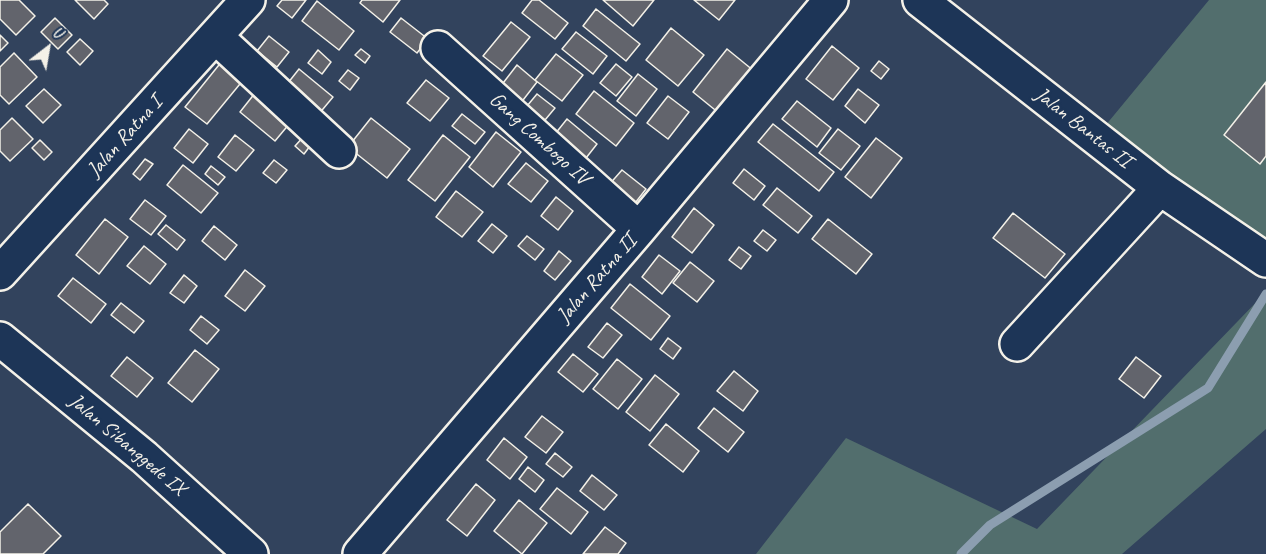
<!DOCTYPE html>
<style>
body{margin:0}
#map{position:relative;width:1266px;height:554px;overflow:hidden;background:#32435d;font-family:Caveat,sans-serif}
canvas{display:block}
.north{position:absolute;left:18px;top:18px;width:60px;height:60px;-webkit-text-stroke:4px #1d3557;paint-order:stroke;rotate:31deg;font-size:16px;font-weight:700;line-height:24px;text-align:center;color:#f4f1e8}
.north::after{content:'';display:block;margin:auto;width:21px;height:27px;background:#f4f1e8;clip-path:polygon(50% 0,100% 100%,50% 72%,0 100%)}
</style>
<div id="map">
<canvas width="1266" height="554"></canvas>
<div class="north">U</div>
</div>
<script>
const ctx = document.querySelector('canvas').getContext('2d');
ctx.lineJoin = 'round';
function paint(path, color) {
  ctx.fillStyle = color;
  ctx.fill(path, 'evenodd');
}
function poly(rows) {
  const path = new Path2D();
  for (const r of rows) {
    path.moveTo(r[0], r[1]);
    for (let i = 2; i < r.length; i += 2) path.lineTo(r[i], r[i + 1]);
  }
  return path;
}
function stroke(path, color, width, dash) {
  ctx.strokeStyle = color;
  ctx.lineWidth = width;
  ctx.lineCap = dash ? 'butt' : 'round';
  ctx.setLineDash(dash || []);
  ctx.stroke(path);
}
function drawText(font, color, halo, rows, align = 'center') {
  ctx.font = font + ' Caveat,sans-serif';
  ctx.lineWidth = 5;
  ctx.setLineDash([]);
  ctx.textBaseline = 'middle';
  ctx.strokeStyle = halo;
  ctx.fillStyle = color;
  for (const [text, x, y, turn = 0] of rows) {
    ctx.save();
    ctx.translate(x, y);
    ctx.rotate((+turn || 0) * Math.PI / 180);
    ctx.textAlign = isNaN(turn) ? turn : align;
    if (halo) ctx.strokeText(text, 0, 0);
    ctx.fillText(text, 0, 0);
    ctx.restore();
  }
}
paint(poly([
 [1209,0,1266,0,1266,272,1105,126],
 [1266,292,1266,429,1122,554,756,554,846,438,1037,529]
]), '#526e6d');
stroke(poly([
 [961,554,990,525,1208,388,1266,294]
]), '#8c9eb0', 9);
const building = poly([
 [0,0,19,0,35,16,16,35,0,19,0,0],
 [75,0,104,0,108,4,94,19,75,0],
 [282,0,306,0,292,18,277,6,282,0],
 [362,0,400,0,383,22,360,3,362,0],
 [532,0,539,0,568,23,555,39,522,13,532,0],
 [603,0,654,0,633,26,603,0],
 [694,0,735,0,719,20,694,0],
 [317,1,354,31,339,50,302,21,317,1],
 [596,9,640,44,626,61,583,26,596,9],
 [55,18,72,35,58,49,41,32,55,18],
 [401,18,428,39,417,53,390,32,401,18],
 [511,22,530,37,502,71,483,56,511,22],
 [671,28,704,55,678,86,646,60,671,28],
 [576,32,607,56,593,74,562,49,576,32],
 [0,35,8,43,0,51,0,35],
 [269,36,289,52,277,67,257,51,269,36],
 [80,39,93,51,80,65,67,52,80,39],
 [832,46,859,68,833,100,806,79,832,46],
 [361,49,370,56,365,63,355,55,361,49],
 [727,49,754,71,720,114,693,92,727,49],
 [318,50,331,62,322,74,308,63,318,50],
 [14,53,37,77,9,104,0,95,0,67,14,53],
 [556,54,583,75,562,101,535,80,556,54],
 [227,55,249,73,207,124,185,107,227,55],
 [879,61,889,69,881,79,871,71,879,61],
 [616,64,632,77,616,96,600,83,616,64],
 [517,65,537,82,520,104,500,87,517,65],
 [299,69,333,97,318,115,284,88,299,69],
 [348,70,359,78,350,90,339,81,348,70],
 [638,74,657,89,636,116,617,101,638,74],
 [426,80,449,98,430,121,407,103,426,80],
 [1266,82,1266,156,1260,164,1224,135,1266,82],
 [259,88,295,117,275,141,240,112,259,88],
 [44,89,61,105,43,123,26,106,44,89],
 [858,89,879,105,865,123,845,106,858,89],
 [594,91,634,123,616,146,576,114,594,91],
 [537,94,555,108,545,120,527,106,537,94],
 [668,96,689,112,668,139,647,123,668,96],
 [797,101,831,128,817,147,782,119,797,101],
 [462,114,485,132,475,144,452,126,462,114],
 [12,118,33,139,10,161,0,151,0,130,12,118],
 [371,118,410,149,387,178,348,147,371,118],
 [567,119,597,144,586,158,555,134,567,119],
 [773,124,834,172,819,191,758,142,773,124],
 [189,129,208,144,193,163,174,148,189,129],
 [838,129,860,146,841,170,819,153,838,129],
 [496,132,521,152,493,187,469,167,496,132],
 [235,135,254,150,236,171,218,157,235,135],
 [305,135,313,142,304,154,295,146,305,135],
 [443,135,470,157,435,201,408,180,443,135],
 [876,138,902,158,871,198,845,177,876,138],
 [40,140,52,152,44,160,32,148,40,140],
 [145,159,153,164,140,180,133,174,145,159],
 [274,160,287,170,276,183,263,173,274,160],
 [526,163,548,181,531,202,508,184,526,163],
 [183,165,218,193,201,213,167,185,183,165],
 [211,166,225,177,218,185,205,174,211,166],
 [744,169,765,186,754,200,733,183,744,169],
 [622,170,646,189,632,207,607,187,622,170],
 [777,188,812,216,798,233,763,205,777,188],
 [456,191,483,212,462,237,436,217,456,191],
 [556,197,573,211,558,230,541,216,556,197],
 [145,200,166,216,151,235,130,219,145,200],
 [694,208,714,225,692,253,672,237,694,208],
 [1013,213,1065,254,1045,278,993,238,1013,213],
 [105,219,128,237,99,274,76,255,105,219],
 [828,219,872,254,856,274,812,239,828,219],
 [492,224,507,236,493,253,478,241,492,224],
 [166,225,185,240,177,250,158,234,166,225],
 [214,226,237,245,225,260,202,241,214,226],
 [763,230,776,240,767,251,754,241,763,230],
 [527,236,544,249,535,260,518,246,527,236],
 [144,246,166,264,150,284,127,266,144,246],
 [739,247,751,256,741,269,729,260,739,247],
 [559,251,571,261,555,280,544,271,559,251],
 [659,255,680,271,662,294,642,277,659,255],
 [690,262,714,281,697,302,673,283,690,262],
 [245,270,265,286,245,311,225,296,245,270],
 [184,275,197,286,184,303,170,293,184,275],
 [73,278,106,304,91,323,58,296,73,278],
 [630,284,670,316,651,340,611,308,630,284],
 [121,303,144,321,134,333,111,315,121,303],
 [201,316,219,330,207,344,190,330,201,316],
 [607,323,622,335,603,358,588,347,607,323],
 [668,338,681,348,673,359,660,349,668,338],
 [195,350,219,369,192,402,168,383,195,350],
 [573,354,598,374,583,392,558,372,573,354],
 [127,357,153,378,137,397,111,376,127,357],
 [1136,357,1161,376,1144,398,1119,379,1136,357],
 [617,359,642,379,618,409,593,389,617,359],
 [734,371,758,391,743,411,717,391,734,371],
 [655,375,679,394,650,431,626,412,655,375],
 [714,408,744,432,728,452,698,428,714,408],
 [542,416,563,432,546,453,525,437,542,416],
 [666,424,699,451,683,472,649,445,666,424],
 [504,438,527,457,510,479,487,460,504,438],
 [555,453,572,467,563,477,546,464,555,453],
 [528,467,544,480,535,492,519,479,528,467],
 [592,475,617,495,604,510,580,491,592,475],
 [476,484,495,500,467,536,447,520,476,484],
 [557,488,588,512,571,534,540,509,557,488],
 [519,500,547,523,522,554,494,531,519,500],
 [28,504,61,536,43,554,0,554,0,532,28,504],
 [605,527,626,543,618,554,583,554,605,527]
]);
paint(building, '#62646c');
stroke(building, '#f4f1e8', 1.5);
const minor = poly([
 [920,0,1160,188,1266,260],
 [216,37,339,151],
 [438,48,639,229],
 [0,273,248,0],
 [0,339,144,457,251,554],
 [1017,344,1160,188],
 [360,554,639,229,831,0]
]);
stroke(minor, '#f4f1e8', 38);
stroke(minor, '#1d3557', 33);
drawText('21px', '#f4f1e8', '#1d3557', [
 ["Jalan Bantas II",1083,128,38],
 ["Jalan Ratna I",125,137,-48],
 ["Gang Combogo IV",539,139,42],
 ["Jalan Ratna II",597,279,-49],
 ["Jalan Sibanggede IX",127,445,40]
]);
</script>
